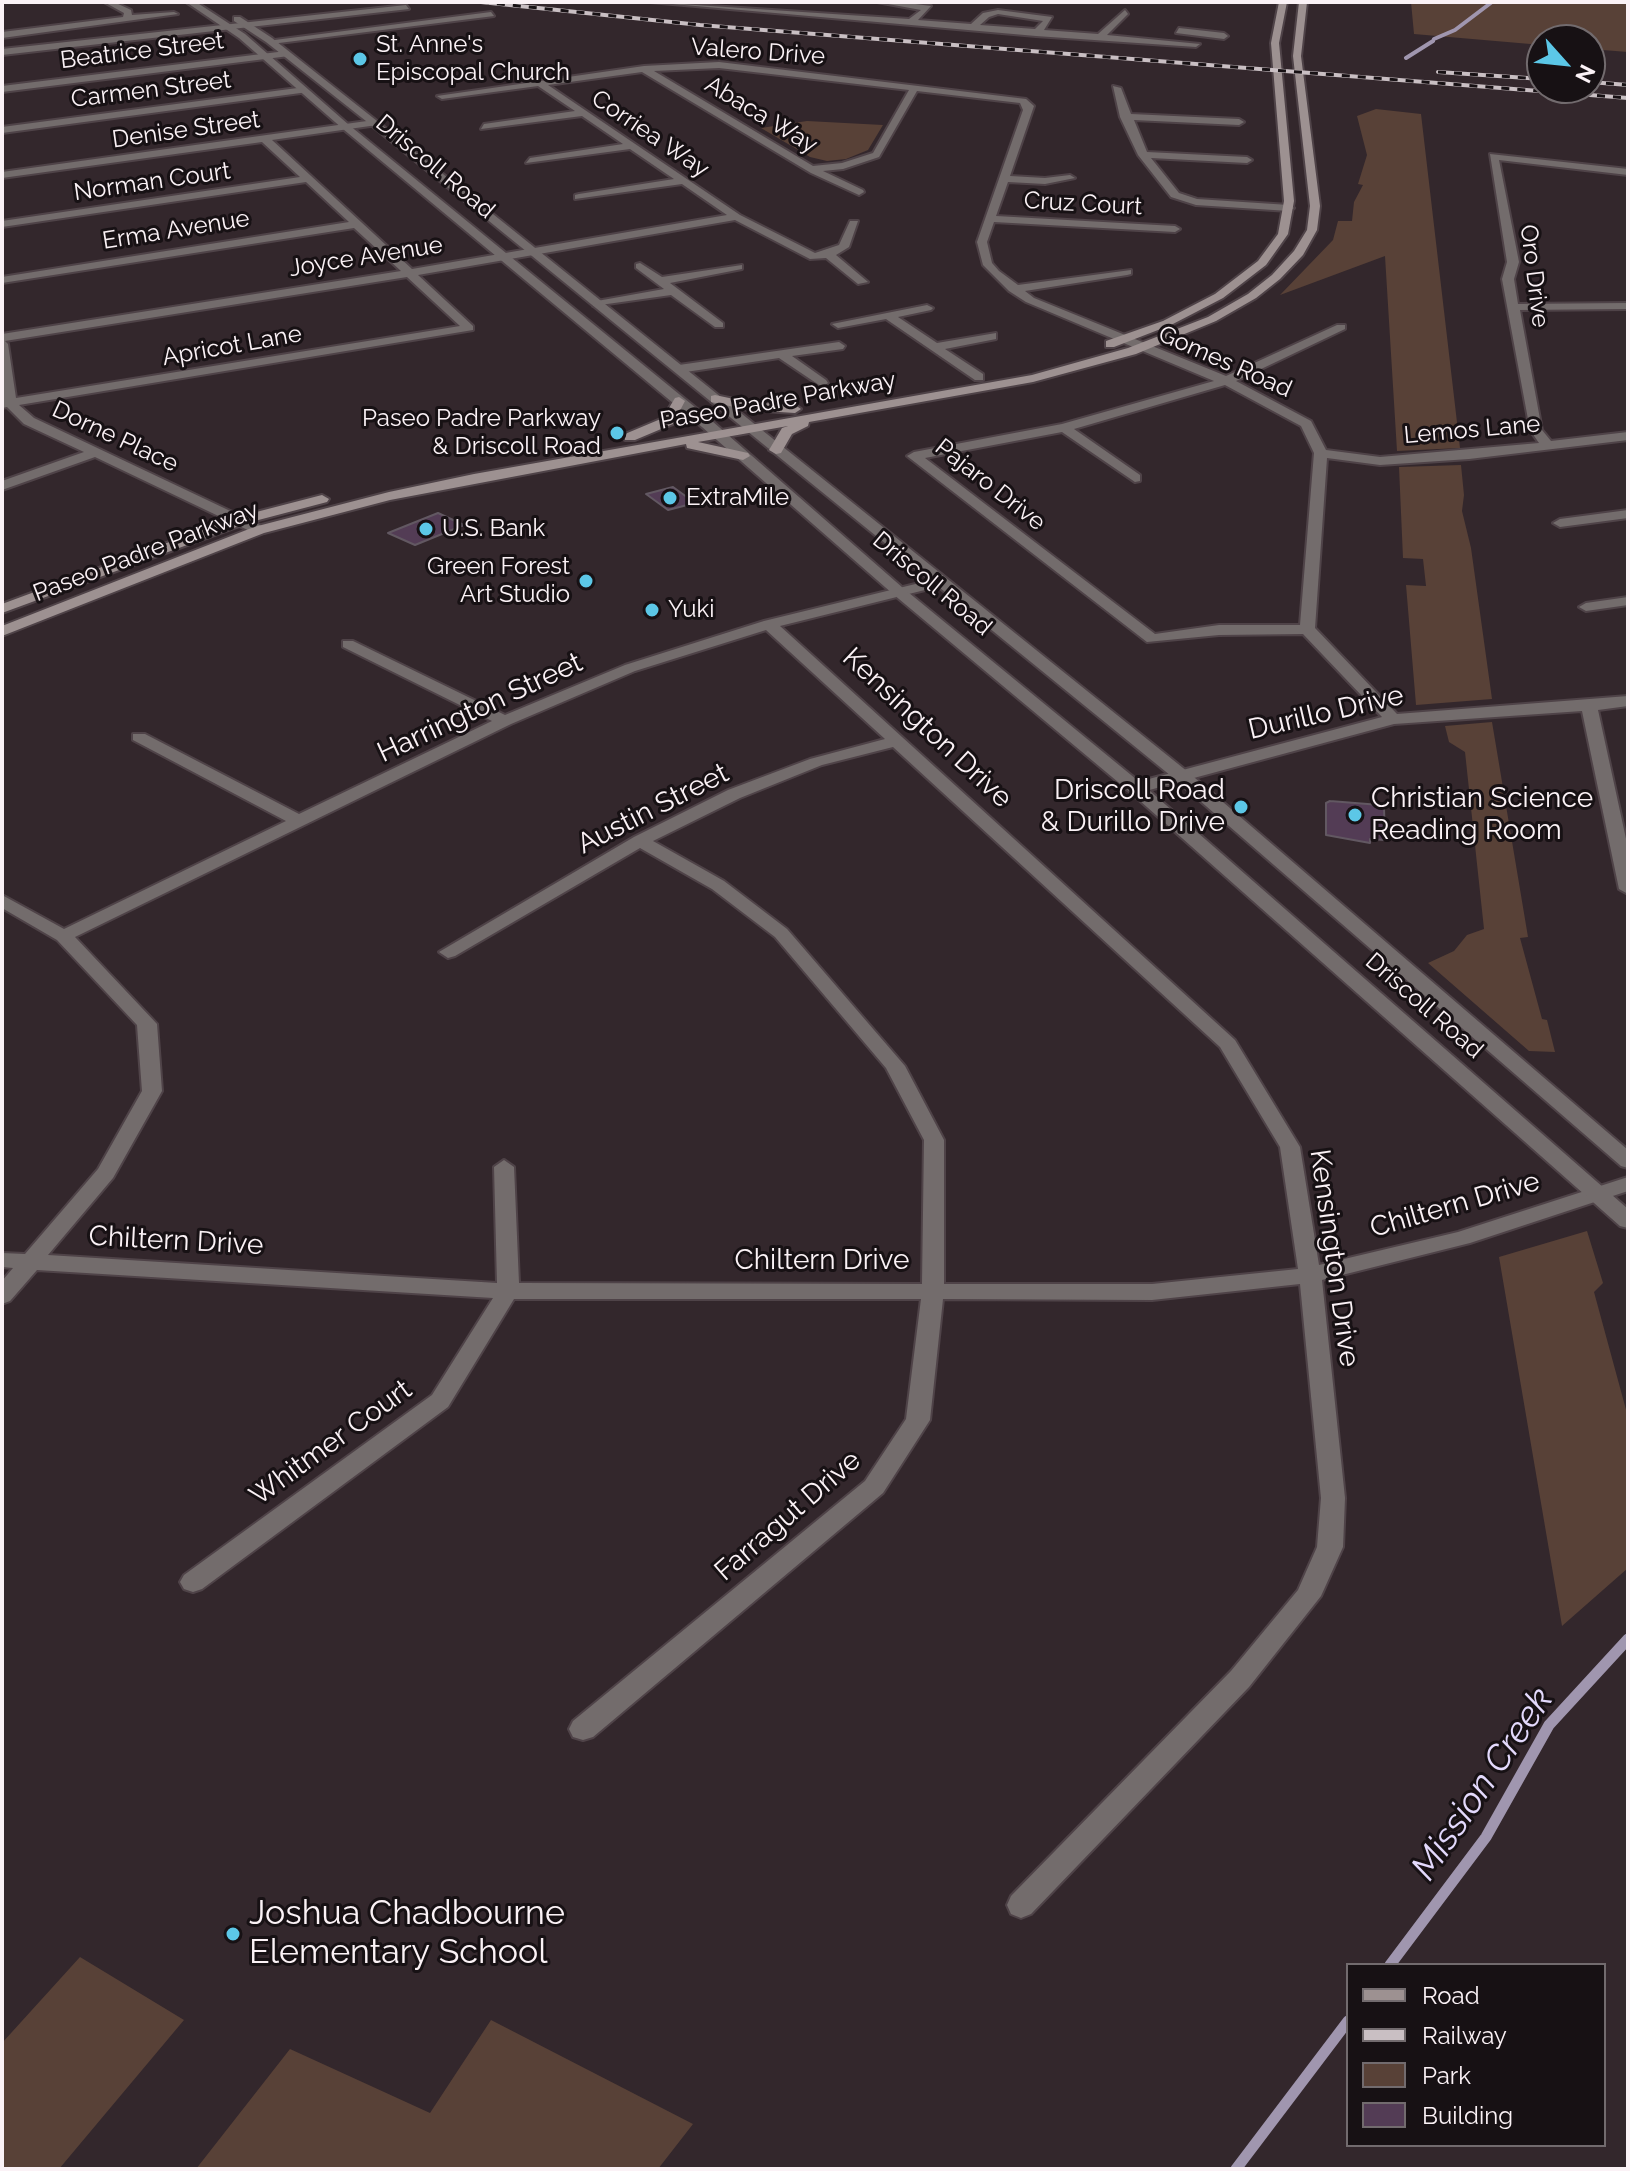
<!DOCTYPE html>
<style>
body{margin:0}
#map{position:relative;width:1630px;height:2171px;overflow:hidden;background:#33272c;font-family:Raleway,sans-serif}
canvas{display:block}
.frame{position:absolute;inset:0;border:4px solid #fbf2f6;pointer-events:none}
.legend{position:absolute;left:1346px;top:1963px;width:260px;height:184px;box-sizing:border-box;background:#171114;border:2px solid #726b6e;margin:0;padding:10px 14px;list-style:none;font-size:24px;color:#fbf2f6}
.legend li{display:flex;align-items:center;gap:16px;height:40px}
.legend b{width:40px;border:2px solid #726b6e}
.north{position:absolute;left:1526px;top:24px;width:80px;height:80px;box-sizing:border-box;background:#171114;border:2px solid #726b6e;border-radius:50%;rotate:117deg;font-size:22px;font-weight:700;line-height:32px;text-align:center;color:#fbf2f6}
.north::after{content:'';display:block;margin:auto;width:28px;height:36px;background:#5cc7e7;clip-path:polygon(50% 0,100% 100%,50% 72%,0 100%)}
</style>
<div id="map">
<canvas width="1630" height="2171"></canvas>
<div class="frame"></div>
<ul class="legend">
<li><b style="height:10px;background:#9d9191"></b>Road</li>
<li><b style="height:10px;background:#c9bfc3"></b>Railway</li>
<li><b style="height:22px;background:#584137"></b>Park</li>
<li><b style="height:22px;background:#533c55"></b>Building</li>
</ul>
<div class="north">N</div>
</div>
<script>
const ctx = document.querySelector('canvas').getContext('2d');
ctx.lineJoin = 'round';
function paint(path, color) {
  ctx.fillStyle = color;
  ctx.fill(path, 'evenodd');
}
function poly(rows) {
  const path = new Path2D();
  for (const r of rows) {
    path.moveTo(r[0], r[1]);
    for (let i = 2; i < r.length; i += 2) path.lineTo(r[i], r[i + 1]);
  }
  return path;
}
function stroke(path, color, width, dash) {
  ctx.strokeStyle = color;
  ctx.lineWidth = width;
  ctx.lineCap = dash ? 'butt' : 'round';
  ctx.setLineDash(dash || []);
  ctx.stroke(path);
}
function drawText(font, color, halo, rows, align = 'center') {
  ctx.font = font + ' Raleway,sans-serif';
  ctx.lineWidth = 6;
  ctx.setLineDash([]);
  ctx.textBaseline = 'middle';
  ctx.strokeStyle = halo;
  ctx.fillStyle = color;
  for (const [text, x, y, turn = 0] of rows) {
    ctx.save();
    ctx.translate(x, y);
    ctx.rotate((+turn || 0) * Math.PI / 180);
    ctx.textAlign = isNaN(turn) ? turn : align;
    if (halo) ctx.strokeText(text, 0, 0);
    ctx.fillText(text, 0, 0);
    ctx.restore();
  }
}
paint(poly([
 [1411,2,1628,2,1628,52,1590,49,1590,40,1542,40,1542,45,1414,34],
 [1376,109,1421,114,1460,448,1397,451,1385,256,1280,295,1333,240,1338,221,1352,221,1354,202,1363,185,1358,184,1367,155,1357,116],
 [807,121,883,125,868,150,846,159,827,161,810,157,761,128],
 [1461,465,1464,495,1462,511,1471,548,1492,699,1416,705,1406,585,1426,586,1423,559,1403,558,1399,467],
 [1492,722,1528,937,1520,938,1542,1019,1547,1020,1555,1052,1529,1051,1428,963,1454,951,1467,935,1484,929,1465,752,1449,742,1445,726],
 [1587,1231,1603,1283,1594,1292,1628,1417,1628,1568,1562,1626,1499,1257],
 [80,1957,184,2020,59,2169,2,2169,2,2043],
 [491,2020,693,2124,658,2169,196,2169,290,2049,430,2113]
]), '#584137');
stroke(poly([
 [1434,39,1455,30,1492,2],
 [1406,58,1433,41]
]), '#a096af', 4);
stroke(poly([
 [1390,1965,1486,1837,1549,1725,1628,1639],
 [1236,2169,1348,2021]
]), '#a096af', 11);
const building = poly([
 [673,487,695,503,668,510,646,494,673,487],
 [438,513,464,525,415,545,388,533,438,513],
 [1330,801,1380,805,1384,808,1385,840,1370,839,1370,843,1326,835,1326,803,1330,801]
]);
paint(building, '#533c55');
stroke(building, '#625862', 2);
const minor = poly([
 [104,2,114,2,131,10,132,15,174,12,178,14,2,38,2,32,123,17,124,13,104,2],
 [650,2,909,19,921,10,877,2,900,2,931,6,918,20,971,24,983,13,998,10,1052,17,1044,30,1098,34,1125,10,1128,14,1107,35,1200,44,1196,47,1036,36,650,2],
 [998,14,1043,21,1035,29,980,25,989,17,998,14],
 [406,5,409,9,2,55,2,49,406,5],
 [491,12,494,16,271,44,267,41,491,12],
 [1179,28,1224,33,1228,36,1224,39,1176,33,1179,28],
 [286,51,289,56,2,92,2,86,286,51],
 [719,62,1026,99,1034,106,1010,176,1045,178,1070,175,1075,178,1045,184,1008,182,996,216,1175,226,1180,229,1175,232,994,222,987,242,992,263,999,271,1018,285,1131,270,1131,274,1127,275,1025,291,1034,298,1226,376,1337,325,1345,325,1345,329,1236,381,1311,421,1326,450,1380,457,1539,443,1530,430,1502,279,1507,262,1490,154,1628,169,1628,175,1499,160,1519,262,1514,279,1518,304,1628,303,1628,309,1520,310,1542,430,1551,441,1628,432,1628,440,1469,459,1380,465,1327,458,1315,628,1397,714,1628,696,1628,706,1598,710,1628,848,1628,894,1619,889,1582,711,1394,724,1142,792,1130,792,1128,788,1130,784,1382,717,1303,634,1219,635,1147,642,907,456,914,452,1062,424,1214,381,1026,302,1009,291,983,265,977,242,1023,110,1020,103,917,91,879,157,843,169,823,171,863,190,864,192,859,195,811,173,642,72,548,85,740,215,815,253,839,245,850,221,858,221,849,247,836,255,868,282,858,284,826,258,810,259,735,220,418,275,473,326,473,330,19,405,34,418,264,527,264,533,254,533,95,457,2,490,2,481,84,452,24,424,7,407,2,408,2,334,401,271,354,228,2,283,2,277,349,222,306,182,2,227,2,221,300,177,262,142,2,178,2,172,374,120,377,125,272,140,412,269,727,215,682,184,575,199,575,195,579,194,674,179,630,149,526,163,530,158,623,144,582,116,481,129,484,124,575,111,538,86,442,99,437,96,644,66,719,62],
 [719,68,909,90,873,153,842,163,813,166,654,71,719,68],
 [407,277,460,326,16,398,8,344,5,341,407,277],
 [1225,385,1301,426,1314,453,1300,625,1219,625,1155,634,925,458,1062,432,1135,482,1140,481,1140,475,1074,429,1225,385],
 [1113,86,1121,88,1131,114,1239,119,1244,122,1239,125,1134,120,1147,152,1247,157,1252,160,1247,163,1151,158,1179,193,1197,199,1289,205,1294,208,1289,211,1196,205,1171,197,1138,155,1120,117,1113,86],
 [305,87,308,92,2,133,2,127,305,87],
 [640,263,662,277,742,265,742,269,670,283,723,323,723,327,715,327,671,295,593,306,593,302,597,301,664,289,636,268,636,264,640,263],
 [927,305,933,308,931,310,898,317,937,343,996,333,996,339,945,349,983,374,983,380,975,380,886,319,838,328,832,324,927,305],
 [839,342,845,346,843,349,792,356,826,380,828,383,822,387,779,358,679,373,673,369,679,365,839,342],
 [1628,510,1628,518,1560,527,1553,523,1560,519,1628,510],
 [940,578,947,582,945,585,780,626,1235,1040,1300,1147,1319,1265,1458,1232,1628,1177,1628,1191,1470,1243,1322,1280,1345,1498,1343,1547,1321,1596,1249,1687,1031,1914,1021,1918,1011,1914,1007,1905,1011,1896,1231,1671,1298,1590,1317,1547,1321,1498,1300,1284,1152,1300,943,1299,930,1420,883,1493,593,1737,583,1740,573,1737,569,1729,573,1721,865,1481,906,1419,921,1299,514,1299,448,1407,202,1589,193,1592,184,1589,180,1582,184,1575,432,1395,493,1298,37,1270,10,1301,2,1304,2,1281,13,1268,2,1267,2,1253,25,1254,98,1169,142,1091,137,1025,57,940,2,908,2,895,64,929,286,821,133,740,133,734,145,734,299,814,492,721,343,647,343,641,353,641,505,715,625,665,764,621,940,578],
 [766,630,885,739,810,759,728,790,634,837,439,952,448,958,455,956,640,848,712,889,775,937,886,1068,924,1140,922,1284,519,1283,514,1167,504,1160,494,1167,497,1283,48,1255,113,1178,162,1091,157,1024,75,937,511,724,635,671,766,630],
 [893,747,1220,1047,1280,1147,1298,1269,1152,1284,944,1284,944,1140,905,1066,787,929,724,881,653,841,740,798,822,765,893,747],
 [1628,597,1628,605,1586,611,1579,607,1586,603,1628,597]
]);
const tertiary = poly([
 [186,2,196,2,245,34,349,125,712,421,903,588,1142,784,1628,1209,1628,1228,1620,1226,1130,792,893,594,702,427,343,129,239,38,186,2],
 [234,17,240,17,272,38,377,121,1188,772,1628,1150,1628,1168,1621,1166,1176,780,371,125,266,42,234,21,234,17]
]);
const secondary = poly([
 [1279,2,1287,2,1279,43,1294,201,1288,234,1266,265,1223,298,1171,325,1114,347,1106,347,1106,341,1163,321,1215,294,1258,261,1278,234,1284,201,1271,43,1279,2],
 [1299,2,1307,2,1301,56,1320,206,1317,230,1303,255,1280,279,1256,298,1216,321,1136,354,1033,382,809,422,808,426,792,434,781,453,776,454,769,450,782,428,788,426,698,442,748,453,750,456,743,460,687,448,686,444,390,500,264,533,2,636,2,626,254,527,389,492,474,474,1032,375,1128,348,1208,317,1248,294,1272,275,1294,251,1307,230,1310,206,1293,56,1299,2],
 [715,395,748,402,795,405,801,409,795,413,748,410,711,402,711,396,715,395],
 [679,397,685,401,673,424,635,440,625,440,625,434,663,418,675,398,679,397],
 [322,495,329,499,327,502,247,523,2,613,2,604,237,517,322,495]
]);
stroke(minor, '#4f4348', 4);
stroke(tertiary, '#4f4348', 4);
stroke(secondary, '#4f4348', 4);
paint(minor, '#736c6c');
paint(tertiary, '#736c6c');
paint(secondary, '#9d9191');
const rail = poly([
 [481,2,700,25,1628,98],
 [1438,72,1542,79],
 [1590,82,1628,85]
]);
stroke(rail, '#c9bfc3', 4);
stroke(rail, '#171114', 3, [8]);
for (const [x, y, r, color] of [
 [360,59,8,"#5cc7e7"],
 [617,433,8,"#5cc7e7"],
 [670,498,8,"#5cc7e7"],
 [426,529,8,"#5cc7e7"],
 [586,581,8,"#5cc7e7"],
 [652,610,8,"#5cc7e7"],
 [1241,807,8,"#5cc7e7"],
 [1355,815,8,"#5cc7e7"],
 [233,1934,8,"#5cc7e7"]
]) {
  const dot = new Path2D();
  dot.arc(x, y, r, 0, 2 * Math.PI);
  ctx.fillStyle = color;
  ctx.fill(dot);
  stroke(dot, '#171114', 3);
}
drawText('24px', '#fbf2f6', '#171114', [
 ["St. Anne's",376,45],
 ["Episcopal Church",376,73],
 ["Paseo Padre Parkway",601,419,"right"],
 ["& Driscoll Road",601,447,"right"],
 ["ExtraMile",686,498],
 ["U.S. Bank",442,529],
 ["Green Forest",570,567,"right"],
 ["Art Studio",570,595,"right"],
 ["Yuki",668,610]
], 'left');
drawText('24px', '#fbf2f6', '#171114', [
 ["Beatrice Street",142,51,-7],
 ["Valero Drive",758,52,4],
 ["Carmen Street",151,90,-7],
 ["Abaca Way",761,115,31],
 ["Denise Street",186,130,-8],
 ["Corriea Way",650,134,34],
 ["Driscoll Road",435,167,40],
 ["Norman Court",152,182,-8],
 ["Cruz Court",1083,204,3],
 ["Erma Avenue",176,230,-9],
 ["Joyce Avenue",366,257,-9],
 ["Oro Drive",1534,276,83],
 ["Apricot Lane",232,346,-10],
 ["Gomes Road",1225,362,24],
 ["Paseo Padre Parkway",778,401,-10],
 ["Lemos Lane",1472,430,-5],
 ["Dorne Place",115,437,25],
 ["Pajaro Drive",990,485,38],
 ["Paseo Padre Parkway",146,552,-21],
 ["Driscoll Road",932,584,40],
 ["Driscoll Road",1424,1006,41]
]);
drawText('28px', '#fbf2f6', '#171114', [
 ["Harrington Street",480,708,-25],
 ["Durillo Drive",1326,713,-13],
 ["Kensington Drive",927,728,43],
 ["Austin Street",653,809,-27],
 ["Chiltern Drive",1455,1205,-16],
 ["Chiltern Drive",176,1241,3],
 ["Kensington Drive",1334,1258,82],
 ["Chiltern Drive",822,1261],
 ["Whitmer Court",331,1443,-36],
 ["Farragut Drive",788,1516,-41]
]);
drawText('28px', '#fbf2f6', '#171114', [
 ["Driscoll Road",1225,791],
 ["& Durillo Drive",1225,823],
 ["Christian Science",1371,799,"left"],
 ["Reading Room",1371,831,"left"]
], 'right');
drawText('34px', '#fbf2f6', '#171114', [
 ["Joshua Chadbourne",249,1914],
 ["Elementary School",249,1953]
], 'left');
drawText('italic 36px', '#e3d9fc', '#171114', [
 ["Mission Creek",1483,1784,-56]
]);
</script>
